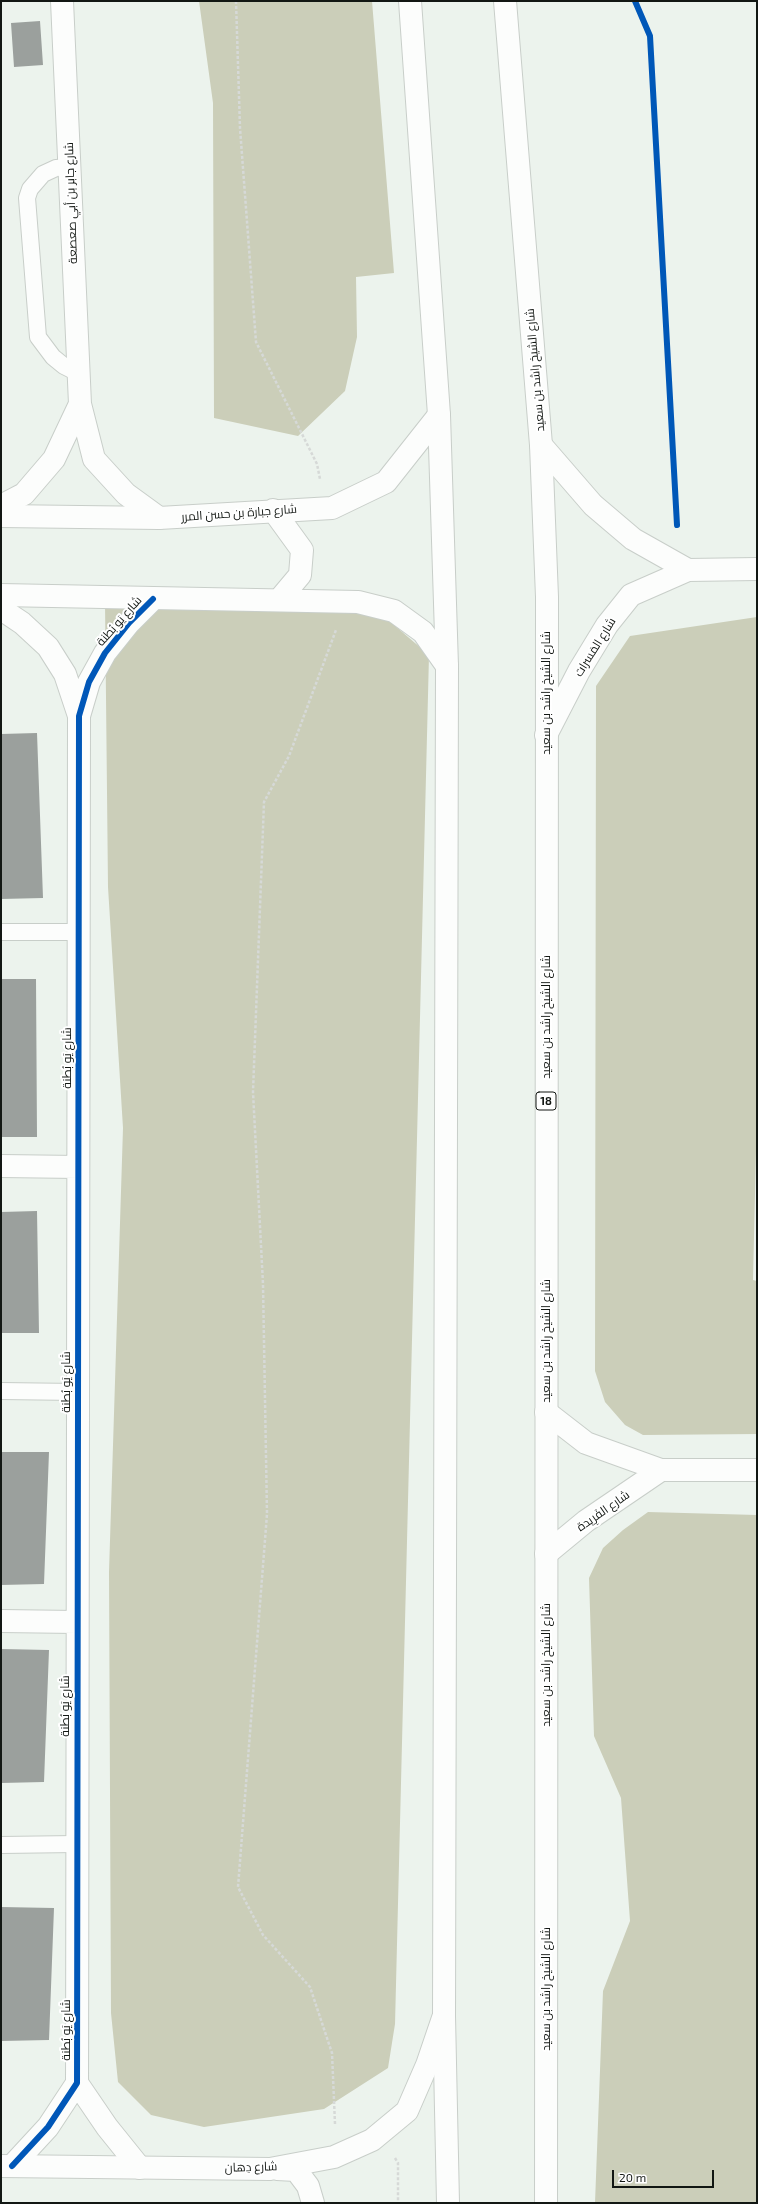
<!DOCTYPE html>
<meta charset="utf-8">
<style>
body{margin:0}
#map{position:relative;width:758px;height:2204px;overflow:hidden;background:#ecf3ed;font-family:"Exo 2",sans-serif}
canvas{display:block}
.frame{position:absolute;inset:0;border:2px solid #121713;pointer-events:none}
.scale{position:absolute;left:612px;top:2170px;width:102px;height:18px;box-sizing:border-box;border:2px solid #121713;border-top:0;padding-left:5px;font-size:12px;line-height:14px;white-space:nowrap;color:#121713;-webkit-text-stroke:3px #fff;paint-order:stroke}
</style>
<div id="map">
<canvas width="758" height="2204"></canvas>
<div class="frame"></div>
<div class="scale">20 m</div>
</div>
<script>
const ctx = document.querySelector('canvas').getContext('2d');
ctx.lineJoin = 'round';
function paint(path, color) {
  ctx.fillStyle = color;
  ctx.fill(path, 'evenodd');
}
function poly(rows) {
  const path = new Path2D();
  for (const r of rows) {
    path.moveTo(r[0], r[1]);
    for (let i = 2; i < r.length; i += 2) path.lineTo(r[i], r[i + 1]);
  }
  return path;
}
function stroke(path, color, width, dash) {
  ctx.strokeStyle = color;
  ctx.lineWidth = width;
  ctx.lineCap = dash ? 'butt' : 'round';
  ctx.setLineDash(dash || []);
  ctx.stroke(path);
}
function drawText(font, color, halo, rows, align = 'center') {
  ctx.font = font + ' "Exo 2",Cairo,sans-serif';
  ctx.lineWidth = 4;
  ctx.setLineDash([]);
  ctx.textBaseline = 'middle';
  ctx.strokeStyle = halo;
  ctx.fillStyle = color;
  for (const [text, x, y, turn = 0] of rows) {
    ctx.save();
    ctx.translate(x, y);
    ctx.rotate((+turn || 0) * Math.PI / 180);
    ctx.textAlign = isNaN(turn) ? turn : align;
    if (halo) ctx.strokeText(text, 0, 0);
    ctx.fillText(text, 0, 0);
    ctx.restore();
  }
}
paint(poly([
 [199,1,372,1,394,273,356,277,357,337,345,391,298,436,214,418,213,103],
 [105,602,348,605,387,619,429,655,395,2024,388,2068,324,2109,204,2127,151,2115,118,2082,111,2013,109,1572,123,1128,108,887],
 [757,617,757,1108,753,1280,757,1281,757,1434,643,1435,625,1425,605,1402,595,1371,596,686,630,636],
 [648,1512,757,1515,757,2203,595,2203,603,1991,630,1921,621,1798,594,1736,589,1578,603,1548,623,1530]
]), '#cbceb9');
paint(poly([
 [40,21,43,65,14,67,11,23],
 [37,733,43,898,1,899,1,734],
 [1,979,36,979,37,1137,1,1137],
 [37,1211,39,1333,1,1333,1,1212],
 [1,1452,49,1452,44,1584,1,1585],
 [1,1649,49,1650,44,1782,1,1783],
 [1,1907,54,1908,49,2040,1,2041]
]), '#9ba09d');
const service = poly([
 [70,167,56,168,43,174,30,189,27,198,38,337,53,357,64,366,78,373],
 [1,932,78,932],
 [1,1391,77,1392],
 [1,1845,76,1844]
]);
const minor = poly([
 [62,1,80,404,94,459,126,494,159,518],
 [541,445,593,505,633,539,688,570],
 [1,506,24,494,54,459,80,404],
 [1,609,22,623,48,647,65,674,79,716],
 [546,735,579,671,607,625,631,595,688,570,757,569],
 [1,1166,78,1167],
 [546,1412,586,1443,661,1470,757,1470],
 [546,1554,586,1521,661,1470],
 [1,1621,76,1622],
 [77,2083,107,2127,140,2168],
 [12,2166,48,2127,77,2083,79,716,89,682,105,653,129,623,153,599]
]);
const tertiary = poly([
 [273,510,302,550,300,575,279,600],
 [1,516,159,518,332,508,386,482,439,415],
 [1,595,358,602,394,611,423,632,447,666],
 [1,2166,270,2169,334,2157,372,2140,407,2111,427,2065,443,2018],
 [277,2169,296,2170,308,2186,313,2203]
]);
const primary = poly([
 [410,1,439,415,447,666,444,2016,448,2203],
 [505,1,541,445,547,597,546,2203]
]);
stroke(service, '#c8cec9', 18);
stroke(minor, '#c8cec9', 24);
stroke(tertiary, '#c8cec9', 24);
stroke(primary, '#c8cec9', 24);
stroke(poly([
 [236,1,240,128,256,342,317,464,320,479],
 [335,2124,332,2053,310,1987,263,1935,238,1887,267,1514,263,1284,253,1092,264,802,289,756,336,630],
 [395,2158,398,2163,398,2203]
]), '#d6d9d7', 2.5, [3, 2]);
stroke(service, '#fcfdfc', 16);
stroke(minor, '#fcfdfc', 22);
stroke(tertiary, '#fcfdfc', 22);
stroke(primary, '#fcfdfc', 22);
stroke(poly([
 [635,1,650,36,677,525],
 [12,2166,48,2127,77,2083,79,716,89,682,105,653,129,623,153,599]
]), '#0057b8', 6);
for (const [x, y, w] of [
 [546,1101,20]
]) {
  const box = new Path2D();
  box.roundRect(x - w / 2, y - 9, w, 18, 3);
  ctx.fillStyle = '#fff';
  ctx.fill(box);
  stroke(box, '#121713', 1);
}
drawText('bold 11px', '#121713', null, [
 ["18",546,1101]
]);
drawText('12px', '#121713', '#fff', [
 ["شارع جابر بن أبي صعصعة",71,203,-92],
 ["شارع الشيخ راشد بن سعيد",535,370,-95],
 ["شارع جبارة بن حسن المرر",239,513,-4],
 ["شارع يَو بُطنة",119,621,-49],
 ["شارع المَسرات",595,647,-58],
 ["شارع الشيخ راشد بن سعيد",546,693,-90],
 ["شارع الشيخ راشد بن سعيد",546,1017,-90],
 ["شارع يَو بُطنة",67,1058,-90],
 ["شارع الشيخ راشد بن سعيد",546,1341,-90],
 ["شارع يَو بُطنة",66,1382,-90],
 ["شارع الفَرِيدة",603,1511,-35],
 ["شارع الشيخ راشد بن سعيد",546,1665,-90],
 ["شارع يَو بُطنة",65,1706,-90],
 ["شارع الشيخ راشد بن سعيد",546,1989,-90],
 ["شارع يَو بُطنة",66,2030,-90],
 ["شارع دِهان",251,2167,-2]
]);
</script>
